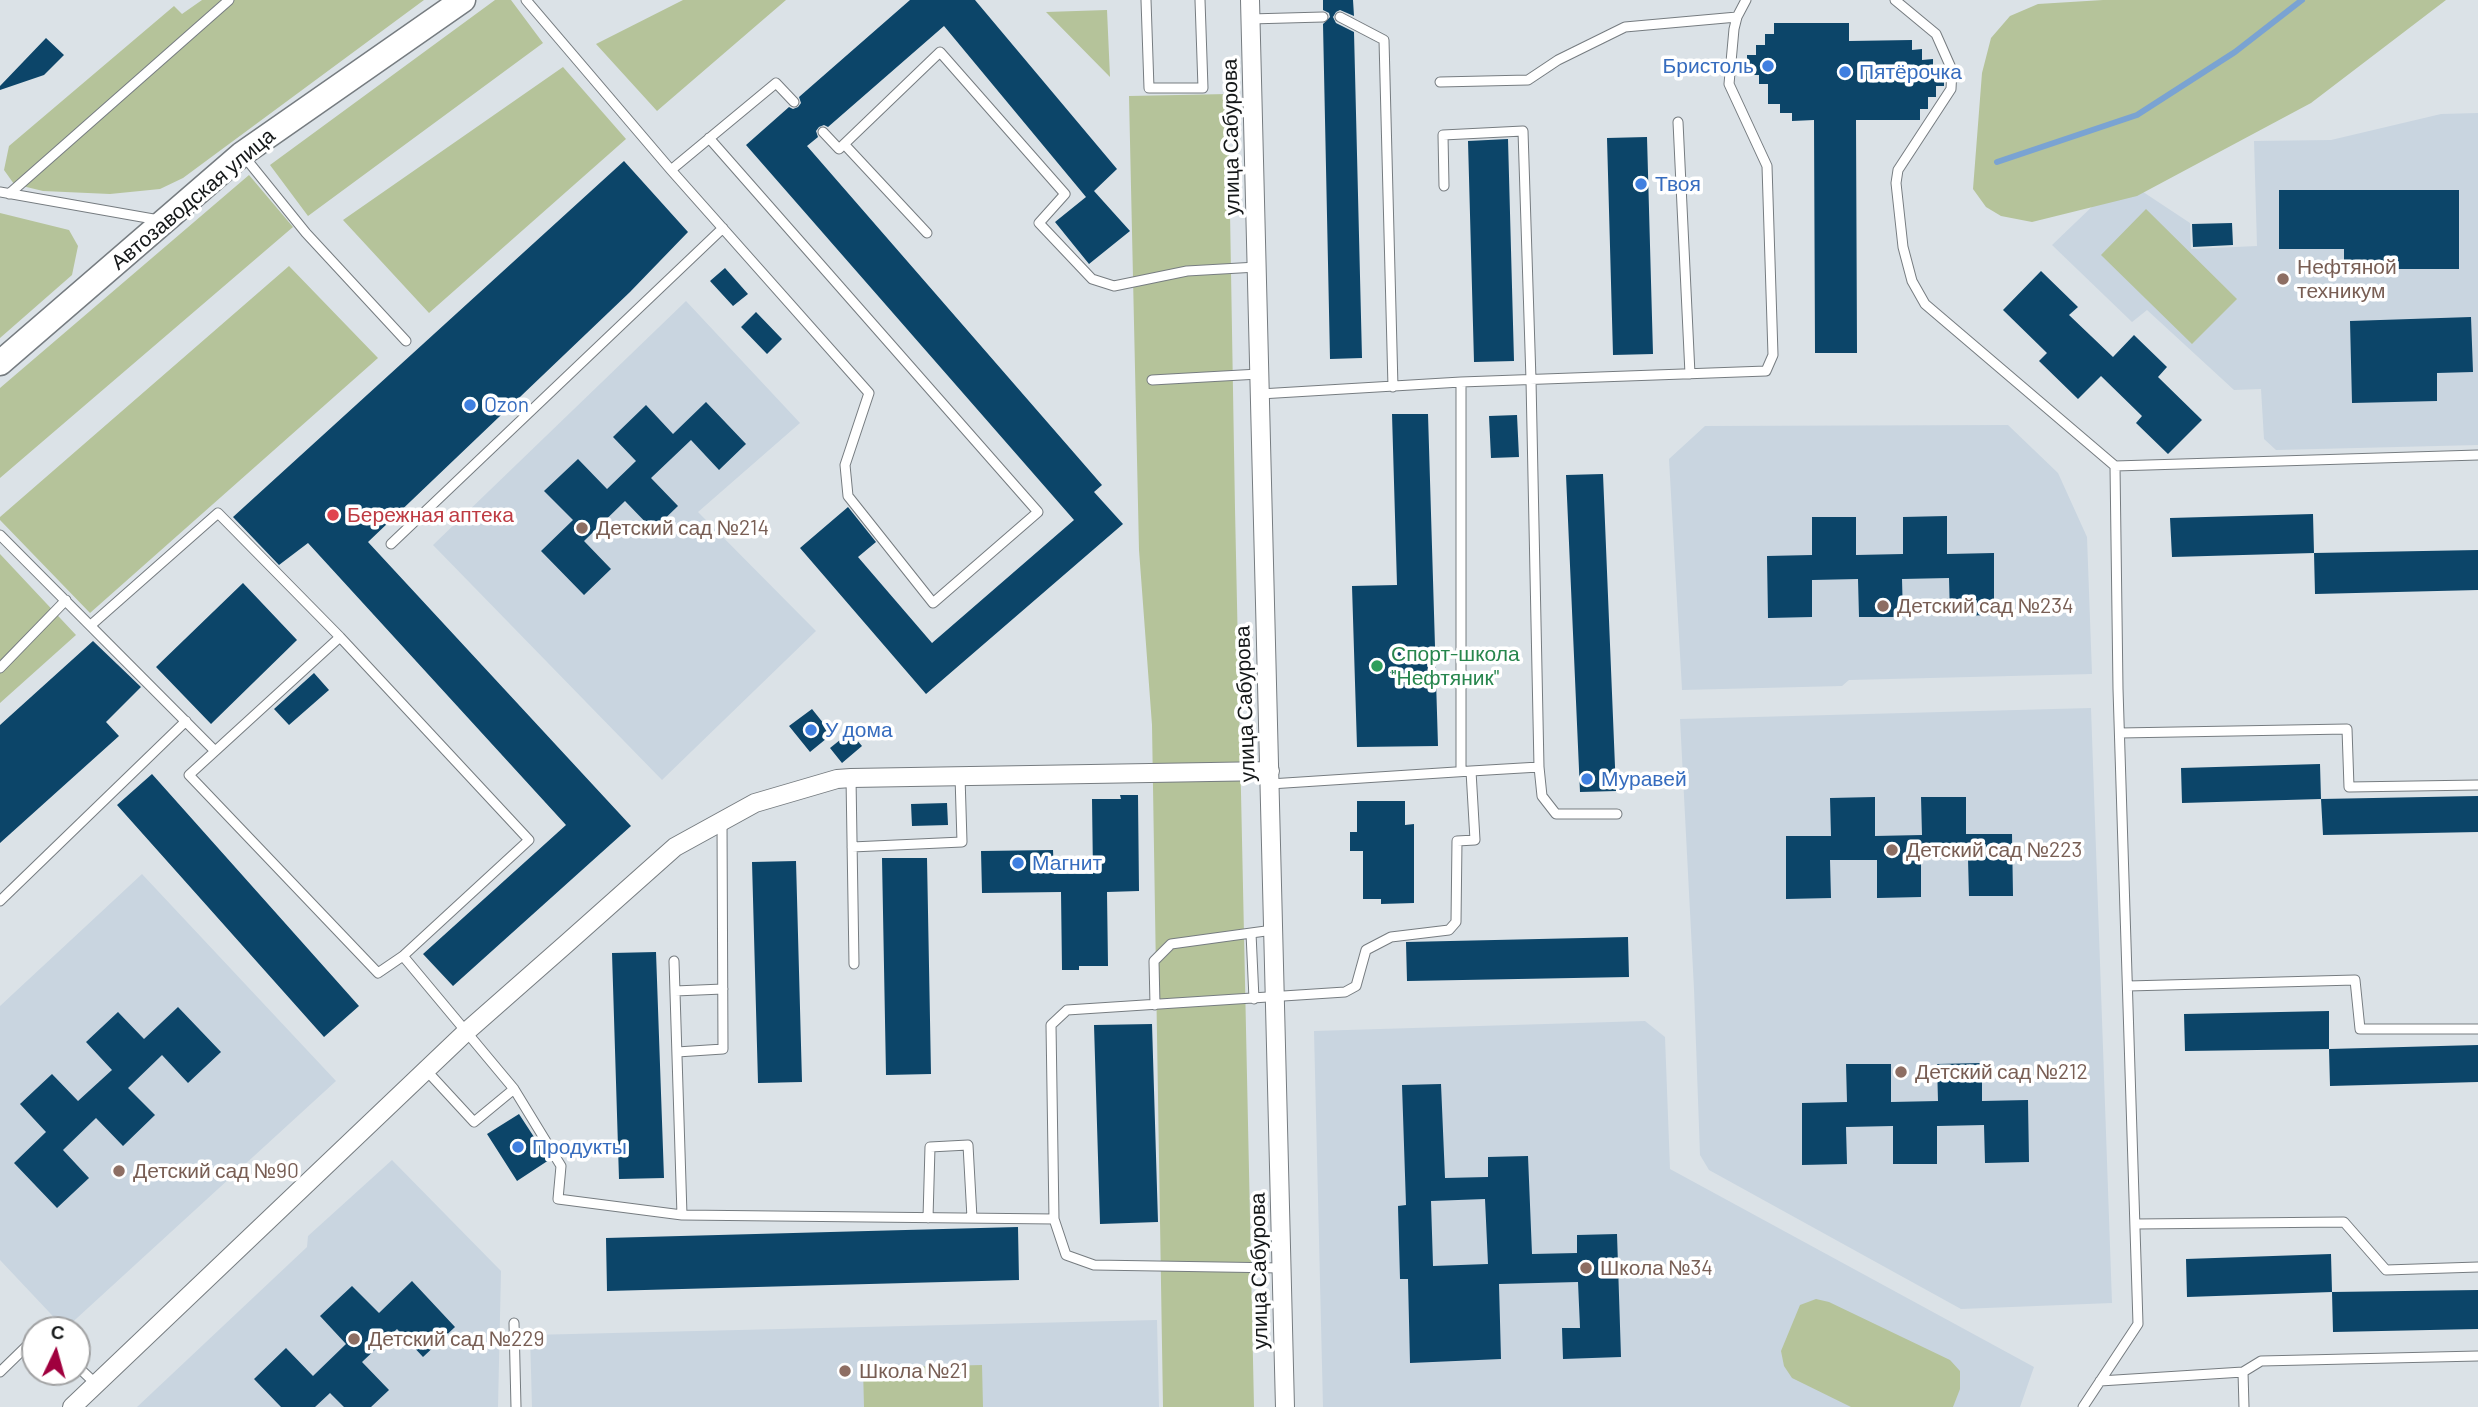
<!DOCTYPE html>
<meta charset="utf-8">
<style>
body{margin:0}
#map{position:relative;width:2478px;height:1407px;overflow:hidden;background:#dbe2e7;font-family:Barlow,sans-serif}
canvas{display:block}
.north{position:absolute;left:21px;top:1316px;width:70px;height:70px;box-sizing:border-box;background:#fff;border:2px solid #a1a2a3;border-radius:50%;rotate:5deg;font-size:19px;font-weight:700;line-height:28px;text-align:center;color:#141718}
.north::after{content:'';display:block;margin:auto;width:24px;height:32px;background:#a0003e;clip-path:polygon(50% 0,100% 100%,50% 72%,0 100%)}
</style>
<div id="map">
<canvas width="2478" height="1407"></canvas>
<div class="north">С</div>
</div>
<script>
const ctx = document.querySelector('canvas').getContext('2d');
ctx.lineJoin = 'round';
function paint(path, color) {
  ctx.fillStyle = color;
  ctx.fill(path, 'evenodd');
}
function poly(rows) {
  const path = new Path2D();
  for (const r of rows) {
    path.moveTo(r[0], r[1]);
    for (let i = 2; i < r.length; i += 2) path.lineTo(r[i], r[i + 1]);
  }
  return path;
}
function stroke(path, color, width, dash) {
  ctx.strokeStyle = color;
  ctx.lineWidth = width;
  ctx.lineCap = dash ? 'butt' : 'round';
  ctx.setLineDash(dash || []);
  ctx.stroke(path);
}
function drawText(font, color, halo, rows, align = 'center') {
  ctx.font = font + ' Barlow,sans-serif';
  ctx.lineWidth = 7;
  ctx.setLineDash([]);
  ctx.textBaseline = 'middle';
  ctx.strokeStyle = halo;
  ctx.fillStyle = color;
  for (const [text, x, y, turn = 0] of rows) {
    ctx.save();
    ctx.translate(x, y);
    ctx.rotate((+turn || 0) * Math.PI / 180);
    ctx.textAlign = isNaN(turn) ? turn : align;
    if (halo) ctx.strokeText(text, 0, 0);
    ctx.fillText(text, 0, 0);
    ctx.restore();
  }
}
paint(poly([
 [2478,113,2478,445,2276,450,2264,439,2261,389,2234,390,2147,310,2132,322,2052,245,2122,178,2190,223,2191,249,2257,246,2254,141,2331,140,2441,114],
 [686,301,800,423,698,512,816,631,662,780,433,545],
 [2008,425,2058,473,2087,537,2092,674,1849,680,1842,686,1682,690,1669,459,1705,426],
 [2091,708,2112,1303,1961,1309,1709,1170,1700,1155,1694,989,1680,719],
 [142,874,336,1081,65,1329,0,1260,0,1006],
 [1645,1021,1665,1037,1670,1169,2034,1367,2020,1407,1323,1407,1314,1031],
 [392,1160,501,1271,498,1407,137,1407,307,1247,308,1236],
 [1157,1320,1159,1407,532,1407,530,1335]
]), '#c9d5e0');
paint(poly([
 [202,0,424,0,183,178,160,189,110,194,43,191,14,184,4,170,9,146,174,6,182,14],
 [495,0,511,0,543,43,308,216,270,165],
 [683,0,786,0,657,111,596,44],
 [2103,0,2446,0,2311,103,2137,196,2032,222,2001,216,1986,207,1973,189,1982,73,1991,38,2010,16,2038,4],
 [1107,10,1110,77,1046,12],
 [563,67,626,139,429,313,343,220],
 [1228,94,1235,509,1254,1407,1163,1407,1152,725,1139,550,1129,96],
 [249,175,293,227,0,478,0,388],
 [2146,209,2237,299,2192,344,2101,255],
 [0,213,69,230,78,246,72,275,0,338],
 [289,266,378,358,90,613,0,520,0,517],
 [0,554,76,635,0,703],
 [1816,1299,1829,1302,1950,1360,1960,1371,1960,1389,1953,1407,1851,1407,1792,1378,1784,1366,1781,1351,1800,1305],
 [982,1365,983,1407,864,1407,863,1368]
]), '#b5c39a');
stroke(poly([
 [1997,162,2137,115,2235,52,2302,0]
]), '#7aa3d2', 6);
paint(poly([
 [910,0,975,0,1117,169,1094,191,1130,231,1089,264,1055,222,1086,197,944,26,828,127,824,125,819,127,816,131,818,137,807,146,1102,485,1094,492,1123,524,926,694,800,548,848,507,876,542,858,557,932,643,1074,520,746,145,789,107,793,109,798,107,801,103,799,97],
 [1323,0,1353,0,1354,16,1340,10,1336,12,1333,17,1336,23,1354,32,1362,358,1330,359,1323,24,1330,17,1329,13,1323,10],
 [1774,23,1849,23,1849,41,1912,40,1912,50,1922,49,1922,60,1933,59,1933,69,1944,69,1944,86,1936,86,1936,97,1928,97,1928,109,1920,109,1920,120,1856,120,1857,353,1815,353,1814,120,1792,121,1792,113,1780,113,1780,104,1768,104,1768,84,1759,84,1759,75,1747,75,1747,55,1756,55,1756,45,1765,45,1765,34,1774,34],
 [46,38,64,55,44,75,0,90,0,86],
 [1647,137,1653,354,1613,355,1607,138],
 [1508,139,1514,361,1474,362,1468,141],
 [624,161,688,232,630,292,368,542,631,826,453,986,423,954,566,825,308,543,279,565,233,517],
 [2279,190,2459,190,2459,269,2344,269,2344,249,2279,249],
 [2232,223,2233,245,2193,247,2192,224],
 [725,268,748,294,733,306,710,281],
 [2041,271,2078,307,2069,315,2113,357,2134,335,2167,367,2158,377,2202,420,2168,454,2136,423,2142,416,2101,376,2078,399,2039,361,2047,353,2003,310],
 [756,312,782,339,767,354,741,327],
 [2471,317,2473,372,2437,373,2437,401,2352,403,2350,321],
 [706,402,746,444,719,470,691,440,651,478,678,506,653,530,625,501,584,541,611,569,584,595,541,551,573,520,544,491,578,459,607,489,636,461,613,437,646,405,673,434],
 [1392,414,1428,414,1438,746,1357,747,1352,586,1397,585],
 [1517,415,1519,457,1491,458,1489,416],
 [1603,474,1616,791,1580,792,1566,475],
 [2313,514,2314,553,2172,557,2170,518],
 [1947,516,1947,554,1994,553,1994,615,1950,616,1949,578,1902,579,1903,617,1859,617,1858,579,1812,580,1812,617,1768,618,1767,556,1812,555,1812,517,1856,517,1856,555,1903,554,1903,517],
 [2478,550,2478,590,2315,594,2314,553],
 [243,583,297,640,211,724,156,667],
 [93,641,141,687,106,722,119,736,0,843,0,725],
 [314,673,329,690,289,725,274,709],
 [812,709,832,734,810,752,789,726],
 [850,732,862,746,842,763,830,748],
 [2320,764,2321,799,2182,803,2181,768],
 [152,774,359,1006,324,1037,117,805],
 [1120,795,1138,795,1139,891,1107,892,1108,966,1079,966,1079,970,1062,970,1061,892,982,893,981,851,1053,850,1054,874,1093,874,1092,799,1121,799],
 [2478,796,2478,832,2323,835,2321,799],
 [1875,797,1875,836,1922,835,1921,797,1966,797,1966,834,2012,834,2013,896,1969,896,1968,859,1921,859,1921,897,1877,898,1877,860,1830,860,1831,898,1786,899,1786,836,1831,836,1830,798],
 [1357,801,1405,801,1405,825,1414,824,1414,903,1381,904,1381,899,1363,899,1363,851,1350,851,1350,832,1357,832],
 [947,803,948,825,912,826,911,804],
 [882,858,927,858,931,1074,886,1075],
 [796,861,802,1082,758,1083,752,862],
 [1628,937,1629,977,1407,981,1406,942],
 [656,952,664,1178,619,1179,612,953],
 [178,1007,221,1052,188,1083,162,1055,128,1088,155,1115,123,1146,96,1118,63,1150,89,1178,57,1208,14,1163,46,1132,20,1104,52,1074,78,1101,112,1070,86,1042,118,1012,144,1039],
 [2329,1011,2329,1049,2185,1051,2184,1014],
 [1152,1024,1158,1222,1100,1224,1094,1025],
 [2478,1045,2478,1082,2330,1086,2329,1049],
 [1982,1063,1982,1101,2028,1100,2029,1162,1985,1163,1984,1125,1937,1126,1937,1164,1893,1164,1893,1126,1846,1127,1847,1164,1802,1165,1802,1103,1847,1102,1846,1064,1891,1064,1891,1102,1938,1101,1937,1064],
 [1441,1084,1445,1178,1488,1177,1488,1157,1528,1156,1532,1254,1577,1253,1577,1235,1617,1234,1621,1357,1563,1359,1562,1328,1580,1328,1578,1282,1499,1284,1501,1359,1410,1363,1408,1279,1400,1279,1398,1206,1406,1205,1402,1085],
 [1485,1199,1488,1264,1433,1266,1431,1201],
 [519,1114,549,1160,517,1181,487,1134],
 [1018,1227,1019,1280,607,1291,606,1238],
 [2331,1254,2332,1292,2187,1297,2186,1259],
 [412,1281,455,1327,423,1357,397,1329,362,1362,389,1390,371,1407,344,1407,330,1393,315,1407,281,1407,254,1379,286,1348,313,1376,346,1344,320,1316,352,1286,379,1313],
 [2478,1290,2478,1329,2333,1332,2332,1292]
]), '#0c4569');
const lane = poly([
 [526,0,671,170,869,393,845,465,848,496,933,603,1038,512,709,138],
 [1146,0,1149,88,1203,88,1200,0],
 [1895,0,1936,34,1952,70,1951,89,1898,170,1896,183,1903,247,1912,281,1925,304,2115,466,2478,455],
 [1340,17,1384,40,1393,387],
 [1250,19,1323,17],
 [1440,82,1528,80,1558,60,1625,27,1737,17],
 [1678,122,1690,374],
 [823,132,839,149,940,52,1065,194,1039,223,1092,279,1114,286,1187,271,1257,267],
 [844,144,927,233],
 [243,155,306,233,406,341],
 [671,170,776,83,794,102],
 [1444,186,1443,135,1523,131,1531,380,1539,767,1471,771],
 [0,192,159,220],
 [9,194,229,0],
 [1152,380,1259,374],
 [1461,382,1461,771],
 [1260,394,1461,382,1766,371,1773,355,1767,166,1729,84,1734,29,1737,17,1746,0],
 [0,535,215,751],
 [391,544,723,228],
 [91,625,218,513,340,637,189,775,378,973,403,956,529,840,340,637],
 [0,668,66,600],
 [2120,733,2347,729,2349,787,2478,785],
 [1539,767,1542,796,1556,814,1617,814],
 [851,778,854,964],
 [852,847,962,842,960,776],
 [0,901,186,721],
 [1251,933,1254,999],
 [403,956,514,1089,561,1166,558,1199,682,1215,1054,1219,1066,1255,1094,1265,1282,1268],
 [674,961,682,1215],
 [2128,986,2355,980,2360,1029,2478,1029],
 [675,991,723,989],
 [1155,1005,1154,961,1171,944,1273,930],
 [677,1052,723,1049,722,821],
 [426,1070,474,1122,514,1089],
 [928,1218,930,1147,968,1145,972,1218],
 [1054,1219,1051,1025,1067,1010,1345,992,1356,986,1366,950,1391,937,1449,930,1456,922,1457,841,1475,840,1471,771,1270,784],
 [2136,1224,2344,1222,2386,1270,2478,1267],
 [514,1323,516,1407],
 [77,1366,96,1384],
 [0,1372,35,1338],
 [2243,1372,2261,1361,2478,1356],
 [2100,1381,2243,1372,2244,1407],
 [2083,1407,2138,1324,2118,689,2115,466]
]);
const street = poly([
 [1250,0,1285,1407],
 [72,1407,466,1032,566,944,675,847,755,803,837,779,851,778,1270,771]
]);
const secondary = poly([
 [0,363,242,154,463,0]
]);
stroke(lane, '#767c80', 11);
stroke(street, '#767c80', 20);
stroke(secondary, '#767c80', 27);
stroke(lane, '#fff', 9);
stroke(street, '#fff', 18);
stroke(secondary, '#fff', 24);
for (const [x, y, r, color] of [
 [1768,66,7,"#3f7fe0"],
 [1845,72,7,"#3f7fe0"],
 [1641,184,7,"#3f7fe0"],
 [2283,279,7,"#8d6e63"],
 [470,405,7,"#3f7fe0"],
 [333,515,7,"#e0444e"],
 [582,528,7,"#8d6e63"],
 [1883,606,7,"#8d6e63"],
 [1377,666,7,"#2e9e5b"],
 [811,730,7,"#3f7fe0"],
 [1587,779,7,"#3f7fe0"],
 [1892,850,7,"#8d6e63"],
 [1018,863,7,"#3f7fe0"],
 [1901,1072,7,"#8d6e63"],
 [518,1147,7,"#3f7fe0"],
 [119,1171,7,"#8d6e63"],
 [1586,1268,7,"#8d6e63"],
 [354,1339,7,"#8d6e63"],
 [845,1371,7,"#8d6e63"]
]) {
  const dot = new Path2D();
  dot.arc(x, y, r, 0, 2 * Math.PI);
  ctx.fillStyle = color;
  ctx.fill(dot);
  stroke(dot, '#fff', 2.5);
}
drawText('21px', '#366cbe', '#fff', [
 ["Бристоль",1754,66,"right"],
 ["Пятёрочка",1859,72],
 ["Твоя",1655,184],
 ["Ozon",484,405],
 ["У дома",825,730],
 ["Муравей",1601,779],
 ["Магнит",1032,863],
 ["Продукты",532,1147]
], 'left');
drawText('21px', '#141718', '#fff', [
 ["улица Сабурова",1231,137,-91],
 ["Автозаводская улица",193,199,-40],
 ["улица Сабурова",1245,704,-92],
 ["улица Сабурова",1259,1271,-91]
]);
drawText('21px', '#785e54', '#fff', [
 ["Нефтяной",2297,267],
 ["техникум",2297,291],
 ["Детский сад №214",596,528],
 ["Детский сад №234",1897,606],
 ["Детский сад №223",1906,850],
 ["Детский сад №212",1915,1072],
 ["Детский сад №90",133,1171],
 ["Школа №34",1600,1268],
 ["Детский сад №229",368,1339],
 ["Школа №21",859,1371]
], 'left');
drawText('21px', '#be3a42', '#fff', [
 ["Бережная аптека",347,515]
], 'left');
drawText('21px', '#27864d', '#fff', [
 ["Спорт-школа",1391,654],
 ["\"Нефтяник\"",1391,678]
], 'left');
</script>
